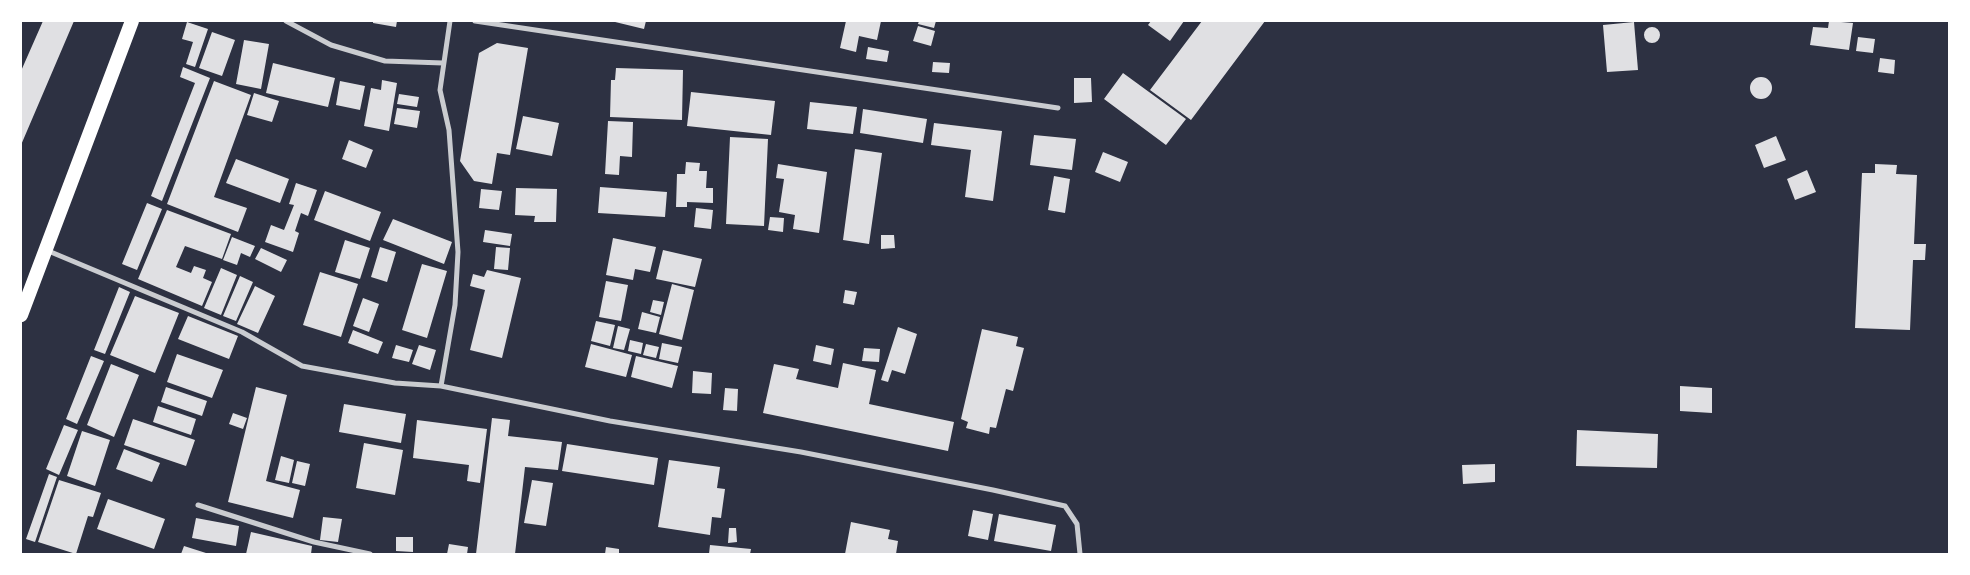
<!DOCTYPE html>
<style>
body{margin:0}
#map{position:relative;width:1970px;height:575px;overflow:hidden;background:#2d3142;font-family:"Public Sans",sans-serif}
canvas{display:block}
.frame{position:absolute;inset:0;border:22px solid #fff;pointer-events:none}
</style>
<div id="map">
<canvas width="1970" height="575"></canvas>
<div class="frame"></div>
</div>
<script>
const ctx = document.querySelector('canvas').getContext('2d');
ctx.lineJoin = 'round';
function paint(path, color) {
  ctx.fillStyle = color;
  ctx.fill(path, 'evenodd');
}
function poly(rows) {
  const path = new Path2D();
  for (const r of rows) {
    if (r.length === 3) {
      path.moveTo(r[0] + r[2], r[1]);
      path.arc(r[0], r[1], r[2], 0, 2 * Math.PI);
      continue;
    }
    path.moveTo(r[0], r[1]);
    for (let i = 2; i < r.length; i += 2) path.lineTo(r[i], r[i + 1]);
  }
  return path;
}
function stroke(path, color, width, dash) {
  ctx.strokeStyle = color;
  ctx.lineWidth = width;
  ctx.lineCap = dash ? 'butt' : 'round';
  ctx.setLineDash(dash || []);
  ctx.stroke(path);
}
paint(poly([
 [43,21,74,21,21,145,21,71],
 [373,21,397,21,396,27,373,23],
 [611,21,646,21,644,29],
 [846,21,881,21,877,40,859,36,856,52,840,48],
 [919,21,936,21,934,28,918,24],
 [1151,21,1184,21,1170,41,1148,25],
 [1202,21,1265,21,1191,120,1150,90],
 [1829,21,1853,23,1849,50,1810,45,1813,27,1828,28],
 [187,22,208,29,195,67,186,64,193,42,182,39],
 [1634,22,1638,70,1607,72,1603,25],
 [918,26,935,31,931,46,913,41],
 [1652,35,8],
 [212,32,235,40,222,76,199,68],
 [1858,37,1875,39,1873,53,1856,51],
 [244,40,269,44,261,89,236,84],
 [497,43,528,48,510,155,497,153,492,184,474,181,460,161,479,53],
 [868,47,889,51,887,62,866,59],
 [1880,58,1895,60,1894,74,1878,72],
 [933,62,950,63,949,73,932,72],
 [273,63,335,78,328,107,266,93],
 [183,67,210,78,162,201,151,196,195,83,180,77],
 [616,68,683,70,682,120,610,117,611,80,615,80],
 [1123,73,1186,119,1166,145,1104,99],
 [1761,88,11],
 [1074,78,1091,78,1092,102,1074,103],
 [382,80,397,83,389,131,364,126,371,88,381,90],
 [214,81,251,95,214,197,247,208,238,232,167,204],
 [340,81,365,86,360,110,336,105],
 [691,92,775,101,771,135,687,126],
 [254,93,279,101,272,122,247,115],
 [399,94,419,97,417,107,397,104],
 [810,102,857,107,853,134,807,129],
 [397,108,420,111,417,128,394,124],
 [863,109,927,119,923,143,860,133],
 [523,116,559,123,552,156,516,149],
 [608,121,633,122,632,157,620,156,619,175,605,174],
 [934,123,1002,131,993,201,965,197,971,150,931,145],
 [1034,135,1076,139,1072,170,1030,165],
 [1776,136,1786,160,1764,168,1755,145],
 [730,137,768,139,764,226,726,224],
 [349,140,373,150,366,168,342,159],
 [855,149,882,153,869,244,843,240],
 [1103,152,1128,162,1120,182,1095,172],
 [236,159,289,179,280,203,226,183],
 [686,162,700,163,699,171,707,171,706,188,713,188,713,203,687,202,687,207,676,207,677,174,685,174],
 [778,164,827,172,819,233,793,229,795,215,779,212,784,179,776,178],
 [1875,164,1897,165,1896,174,1917,175,1914,244,1926,244,1925,260,1913,260,1910,330,1855,328,1862,173,1875,173],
 [1807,170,1816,192,1795,200,1787,179],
 [1054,176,1070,179,1065,213,1048,210],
 [296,183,317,190,308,216,301,213,295,231,299,233,293,252,265,242,271,225,284,230,294,205,289,204],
 [600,187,667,192,665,217,598,213],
 [516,188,557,189,556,222,534,222,535,216,515,215],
 [481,189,502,191,499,210,479,208],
 [325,191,381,212,370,241,314,220],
 [147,203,162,209,137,270,122,264],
 [696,208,713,210,711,229,694,227],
 [167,210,231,234,222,259,185,246,176,267,191,273,194,266,206,270,203,278,212,282,202,306,138,279],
 [770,217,784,218,783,232,768,230],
 [393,219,452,242,444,264,383,240],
 [485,230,512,234,510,246,483,242],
 [881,235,894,235,895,248,881,249],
 [232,237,255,246,250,257,241,253,237,265,223,260],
 [613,238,656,247,650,272,635,269,633,280,606,275],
 [345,240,370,248,360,279,335,272],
 [380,247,396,252,387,282,371,277],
 [496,247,510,248,508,270,494,269],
 [261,248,287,260,281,272,255,259],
 [663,250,702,259,695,287,656,279],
 [422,264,447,271,427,338,402,330],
 [221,268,237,275,221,315,204,308],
 [487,270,521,278,502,358,470,350,485,290,470,286,473,274,484,277],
 [320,272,358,284,341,337,303,325],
 [240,276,253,282,236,321,223,316],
 [606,281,628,285,621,321,599,317],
 [672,284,694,290,682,340,659,334],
 [255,286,275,296,258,333,237,324],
 [119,287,130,292,105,354,94,350],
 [845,290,857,292,854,305,843,303],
 [135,296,179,313,155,373,110,355],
 [363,298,379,304,369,332,353,326],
 [653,300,664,302,661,315,650,312],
 [642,312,660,317,656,333,638,329],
 [188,316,238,336,229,359,178,339],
 [596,321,615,325,610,346,591,341],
 [618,326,630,329,624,350,613,348],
 [898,327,917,334,905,374,892,370,888,382,881,380],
 [982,329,1018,337,1016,346,1024,348,1013,391,1006,389,996,428,990,427,989,434,966,428,968,422,961,419],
 [353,330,383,342,378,354,348,343],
 [630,340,643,343,641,354,628,351],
 [662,343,682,347,678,363,659,359],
 [591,344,632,355,626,377,585,367],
 [646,344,659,347,656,358,643,355],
 [396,345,413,350,409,362,392,358],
 [419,345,436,350,430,370,412,364],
 [816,345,834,349,831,365,813,361],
 [864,348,880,349,879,362,862,361],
 [177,354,223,370,212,398,167,382],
 [91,356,104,361,77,424,66,419],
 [636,356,678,366,672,388,631,377],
 [843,363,876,370,869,404,954,422,948,451,763,413,774,364,799,369,796,379,838,388],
 [111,364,139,375,114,437,87,425],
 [693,371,712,373,711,394,692,393],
 [1680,386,1712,388,1712,413,1680,411],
 [166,387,207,401,202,416,161,402],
 [256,387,287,395,266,481,300,490,293,518,228,502],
 [725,388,738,389,737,411,723,410],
 [344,404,406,414,401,443,339,432],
 [158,406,196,419,191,435,153,422],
 [233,413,247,418,243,429,229,424],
 [492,418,510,420,508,436,562,442,558,470,525,467,515,554,476,554],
 [133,419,195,440,186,466,124,445],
 [417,420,487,429,480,483,467,481,469,465,413,458],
 [64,425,78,430,59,475,46,469],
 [1577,430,1658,434,1657,468,1576,466],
 [82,431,110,440,95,486,67,476],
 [364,443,403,450,395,495,356,488],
 [567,444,658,458,654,485,562,471],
 [124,449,160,463,152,482,116,469],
 [281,456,294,460,289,483,275,480],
 [669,460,720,467,717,488,725,489,721,518,712,517,710,535,658,527],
 [297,461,310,464,305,486,292,483],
 [1495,464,1495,482,1463,484,1462,465],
 [49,474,57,477,35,542,26,539],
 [59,480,101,493,93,517,88,516,76,554,38,542],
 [532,480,553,483,546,526,524,523],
 [108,499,165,519,154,549,97,529],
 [973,510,993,514,988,540,968,536],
 [999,514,1056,525,1051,551,994,541],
 [323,517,342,519,338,542,320,540],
 [196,518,239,526,236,546,192,538],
 [851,522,890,530,888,539,898,541,896,554,845,554],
 [729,528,736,528,737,542,728,543],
 [251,532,312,546,311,554,246,554],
 [396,537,413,537,413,552,396,551],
 [449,544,468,547,467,554,447,554],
 [710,545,751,549,750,554,709,554],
 [184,546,206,553,206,554,181,554],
 [606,547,619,549,619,554,605,554]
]), '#e0e0e3');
stroke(poly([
 [286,21,331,45,385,61,443,63],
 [475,21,1058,108],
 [46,250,242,332,302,366,395,383,441,386,455,305,458,252,449,130,440,90,450,21],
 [441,386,610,421,801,452,993,490,1065,506,1077,524,1080,554],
 [198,505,314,542,370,554]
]), '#caccd0', 5);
stroke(poly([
 [21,315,132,21]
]), '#fff', 14);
</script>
